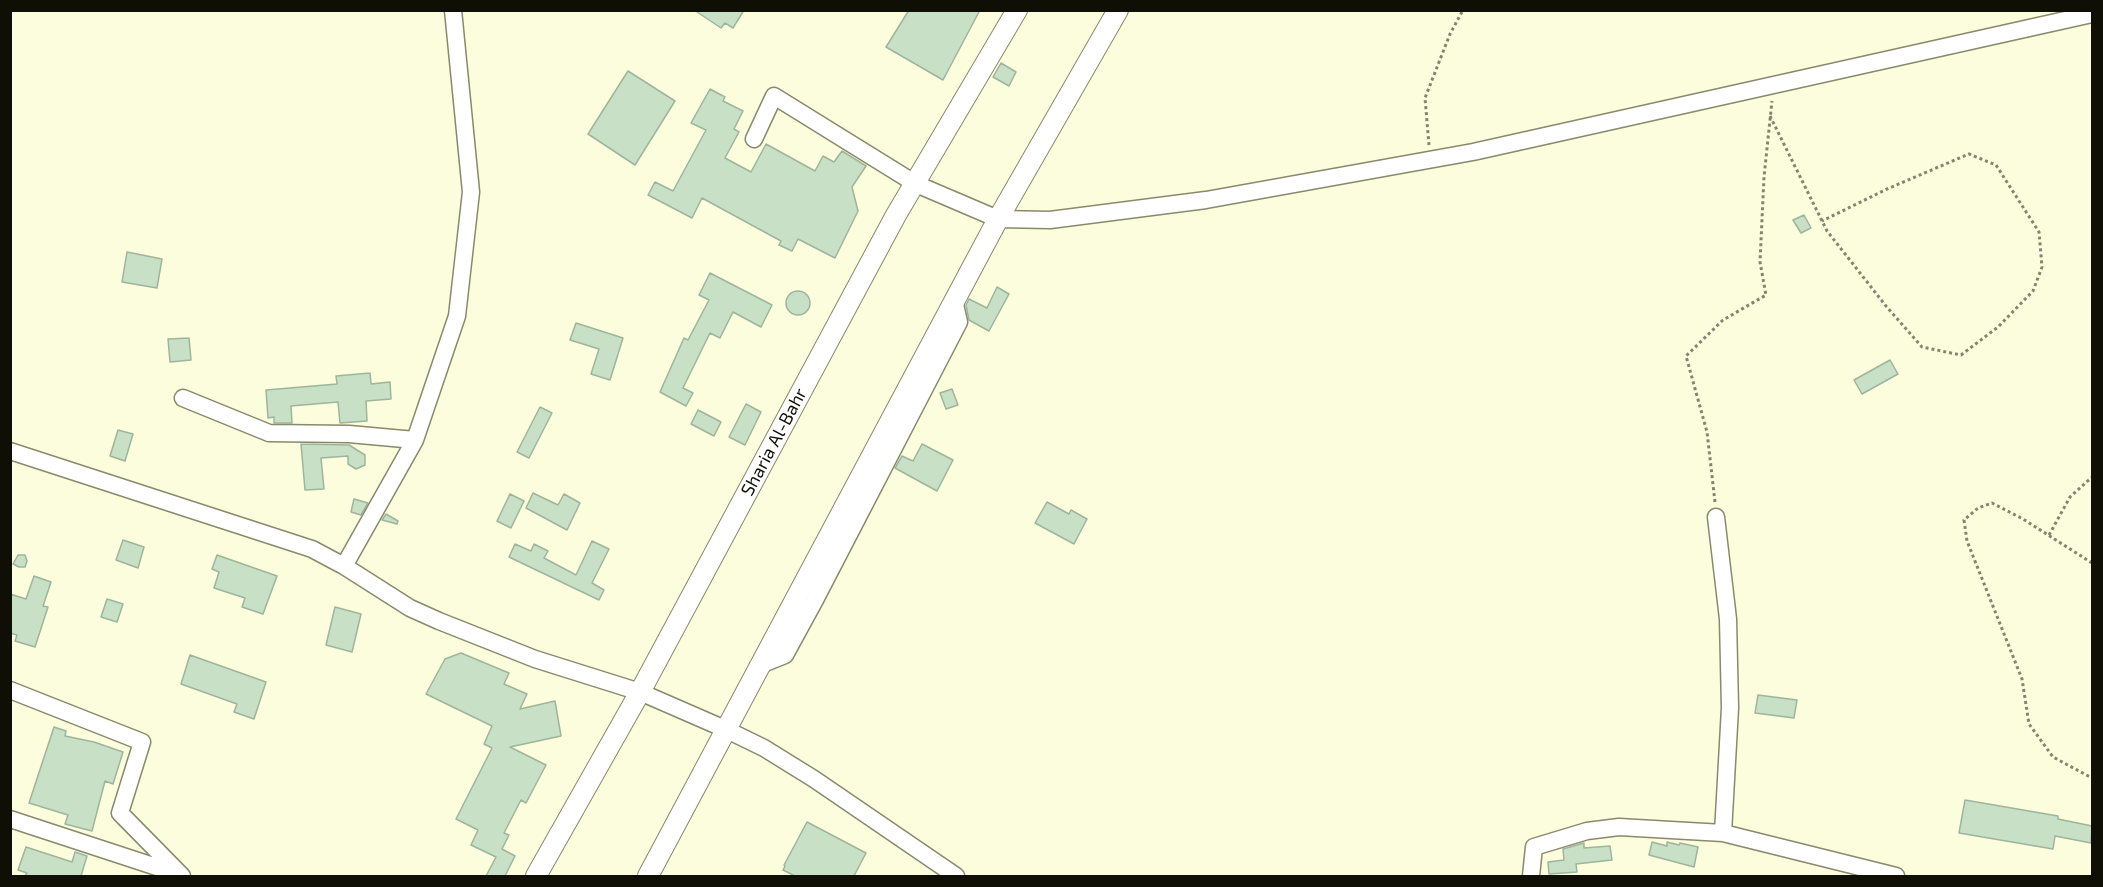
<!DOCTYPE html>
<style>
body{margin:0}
#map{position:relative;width:2103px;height:887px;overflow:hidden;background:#fbfddc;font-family:"Exo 2",sans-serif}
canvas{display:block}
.frame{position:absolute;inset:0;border:12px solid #0f0f05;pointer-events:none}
</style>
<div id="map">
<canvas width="2103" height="887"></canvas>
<div class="frame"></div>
</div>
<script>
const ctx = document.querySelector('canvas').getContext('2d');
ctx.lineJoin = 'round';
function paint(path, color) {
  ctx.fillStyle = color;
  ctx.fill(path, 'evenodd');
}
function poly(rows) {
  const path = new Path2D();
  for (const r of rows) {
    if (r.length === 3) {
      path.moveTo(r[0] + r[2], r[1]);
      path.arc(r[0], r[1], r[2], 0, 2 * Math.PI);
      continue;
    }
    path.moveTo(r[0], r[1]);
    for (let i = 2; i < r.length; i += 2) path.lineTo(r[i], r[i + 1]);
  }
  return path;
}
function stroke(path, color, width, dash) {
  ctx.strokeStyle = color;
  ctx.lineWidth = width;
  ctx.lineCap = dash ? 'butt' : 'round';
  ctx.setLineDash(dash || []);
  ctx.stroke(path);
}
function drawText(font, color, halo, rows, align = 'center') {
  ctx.font = font + ' "Exo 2",sans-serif';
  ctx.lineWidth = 5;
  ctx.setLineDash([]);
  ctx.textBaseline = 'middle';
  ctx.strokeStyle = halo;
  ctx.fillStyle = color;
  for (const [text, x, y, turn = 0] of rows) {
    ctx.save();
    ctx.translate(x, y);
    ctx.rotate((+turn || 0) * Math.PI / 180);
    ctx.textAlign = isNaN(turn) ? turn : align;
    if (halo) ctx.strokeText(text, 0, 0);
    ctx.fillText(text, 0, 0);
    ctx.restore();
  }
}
const building = poly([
 [694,10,744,10,733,28,725,23,721,28,694,10],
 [909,10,980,10,943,80,886,47,909,10],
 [1001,63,1016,72,1009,86,993,77,1001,63],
 [628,71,675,101,635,165,588,134,628,71],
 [710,89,725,97,723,101,743,111,734,129,739,132,725,158,751,172,766,144,815,171,823,156,834,162,842,151,866,166,852,187,858,211,835,258,798,239,792,251,779,245,781,241,702,198,692,218,648,195,655,182,673,191,706,130,691,123,710,89],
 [1804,215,1811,228,1801,233,1793,220,1804,215],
 [127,252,162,259,157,288,122,282,127,252],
 [710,273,772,305,761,327,733,312,720,338,710,333,683,388,693,393,686,406,660,392,684,338,688,340,709,300,699,295,710,273],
 [997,287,1009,294,989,331,969,320,966,305,969,299,987,308,997,287],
 [798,303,12],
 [576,323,623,338,610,380,591,374,599,349,570,340,576,323],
 [189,338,191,360,170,362,168,339,189,338],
 [1890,360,1898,374,1862,394,1854,380,1890,360],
 [370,373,371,384,390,382,391,399,366,401,367,421,340,423,338,402,291,406,292,423,274,423,274,417,268,418,266,390,337,384,336,376,370,373],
 [952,389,958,405,946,409,940,393,952,389],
 [746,404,761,412,745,445,729,437,746,404],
 [540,407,552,413,529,458,517,452,540,407],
 [698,410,721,422,714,436,691,424,698,410],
 [118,430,133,434,125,461,110,456,118,430],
 [301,444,349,445,365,455,365,465,356,469,348,464,348,456,321,458,324,489,305,490,301,444],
 [922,444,953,460,937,491,895,468,902,456,913,461,922,444],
 [533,493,558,505,564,494,580,503,567,530,526,508,533,493],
 [510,494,524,501,511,528,497,521,510,494],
 [354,499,368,503,361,515,351,512,354,499],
 [1047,502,1069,514,1071,510,1087,519,1074,544,1035,523,1047,502],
 [386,514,398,521,397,524,382,520,386,514],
 [123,540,144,547,138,568,116,560,123,540],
 [592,541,609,549,592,583,604,590,599,600,509,557,515,544,531,551,534,544,548,551,544,558,576,575,592,541],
 [18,555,25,555,27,561,25,567,19,567,13,564,18,555],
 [217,555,277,576,263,614,242,607,245,598,214,588,219,572,212,569,217,555],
 [34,576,51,582,43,606,48,607,35,647,15,641,17,635,10,633,10,594,26,599,34,576],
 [107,599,123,604,117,622,101,617,107,599],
 [335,607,361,614,352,652,326,645,335,607],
 [461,653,509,673,504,684,527,694,520,709,555,701,561,736,510,747,546,765,526,803,521,800,504,833,509,835,502,849,515,856,505,876,486,876,496,857,471,845,478,830,456,819,492,748,484,744,492,726,426,694,445,659,461,653],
 [190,655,266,682,254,719,234,712,237,704,181,684,190,655],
 [1758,695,1797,700,1794,718,1755,713,1758,695],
 [54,727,66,731,65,736,94,742,123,752,113,784,105,781,92,831,65,824,68,815,29,803,54,727],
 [1965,800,2058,816,2058,819,2092,826,2091,843,2055,836,2053,849,1959,833,1965,800],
 [807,822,866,853,854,876,795,876,783,870,785,866,784,865,807,822],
 [1652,842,1667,846,1667,842,1679,845,1680,843,1698,847,1694,867,1649,855,1652,842],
 [1584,843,1584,848,1610,846,1612,860,1576,864,1577,872,1549,874,1548,862,1564,860,1563,849,1584,843],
 [26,847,72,862,75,852,87,856,81,876,25,876,27,873,18,870,26,847]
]);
paint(building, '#c8e1c6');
stroke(building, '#9eb59c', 1.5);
const minor = poly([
 [754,139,774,96,916,184,998,219,1050,220,1206,200,1473,152,2092,14],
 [183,398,269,433,349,434,415,440],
 [10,451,312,549,344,566,410,608,439,621,535,659,640,692,725,729,764,748,814,779,956,876],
 [1716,517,1728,619,1730,708,1723,833],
 [344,566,415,440,457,316,471,192,453,10],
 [760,665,785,655,815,600,959,322,954,300],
 [10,690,142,742,120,813,182,876],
 [10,819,181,875],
 [1531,876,1534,847,1587,831,1619,827,1723,833,1896,876]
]);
const major = poly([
 [536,876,640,692,896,215,1017,10],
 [648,876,998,219,1118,10]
]);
stroke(minor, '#888a6b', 19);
stroke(major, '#888a6b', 22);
stroke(poly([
 [1770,116,1827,231,1886,306,1922,347,1961,355,1998,327,2033,291,2042,267,2039,232,1996,165,1969,154,1887,189,1822,221],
 [1429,145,1425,98,1450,34,1463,10],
 [1715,502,1707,432,1686,356,1723,320,1766,295,1760,262,1764,177,1772,101],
 [2049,535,2070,497,2092,477],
 [2092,563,2023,519,1992,503,1978,508,1964,520,1967,541,2022,679,2029,724,2053,757,2092,778]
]), '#84856f', 3, [3, 3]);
stroke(minor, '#fff', 16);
stroke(major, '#fff', 20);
drawText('18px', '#0f0f05', '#fff', [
 ["Sharia Al-Bahr",774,442,-62]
]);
</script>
